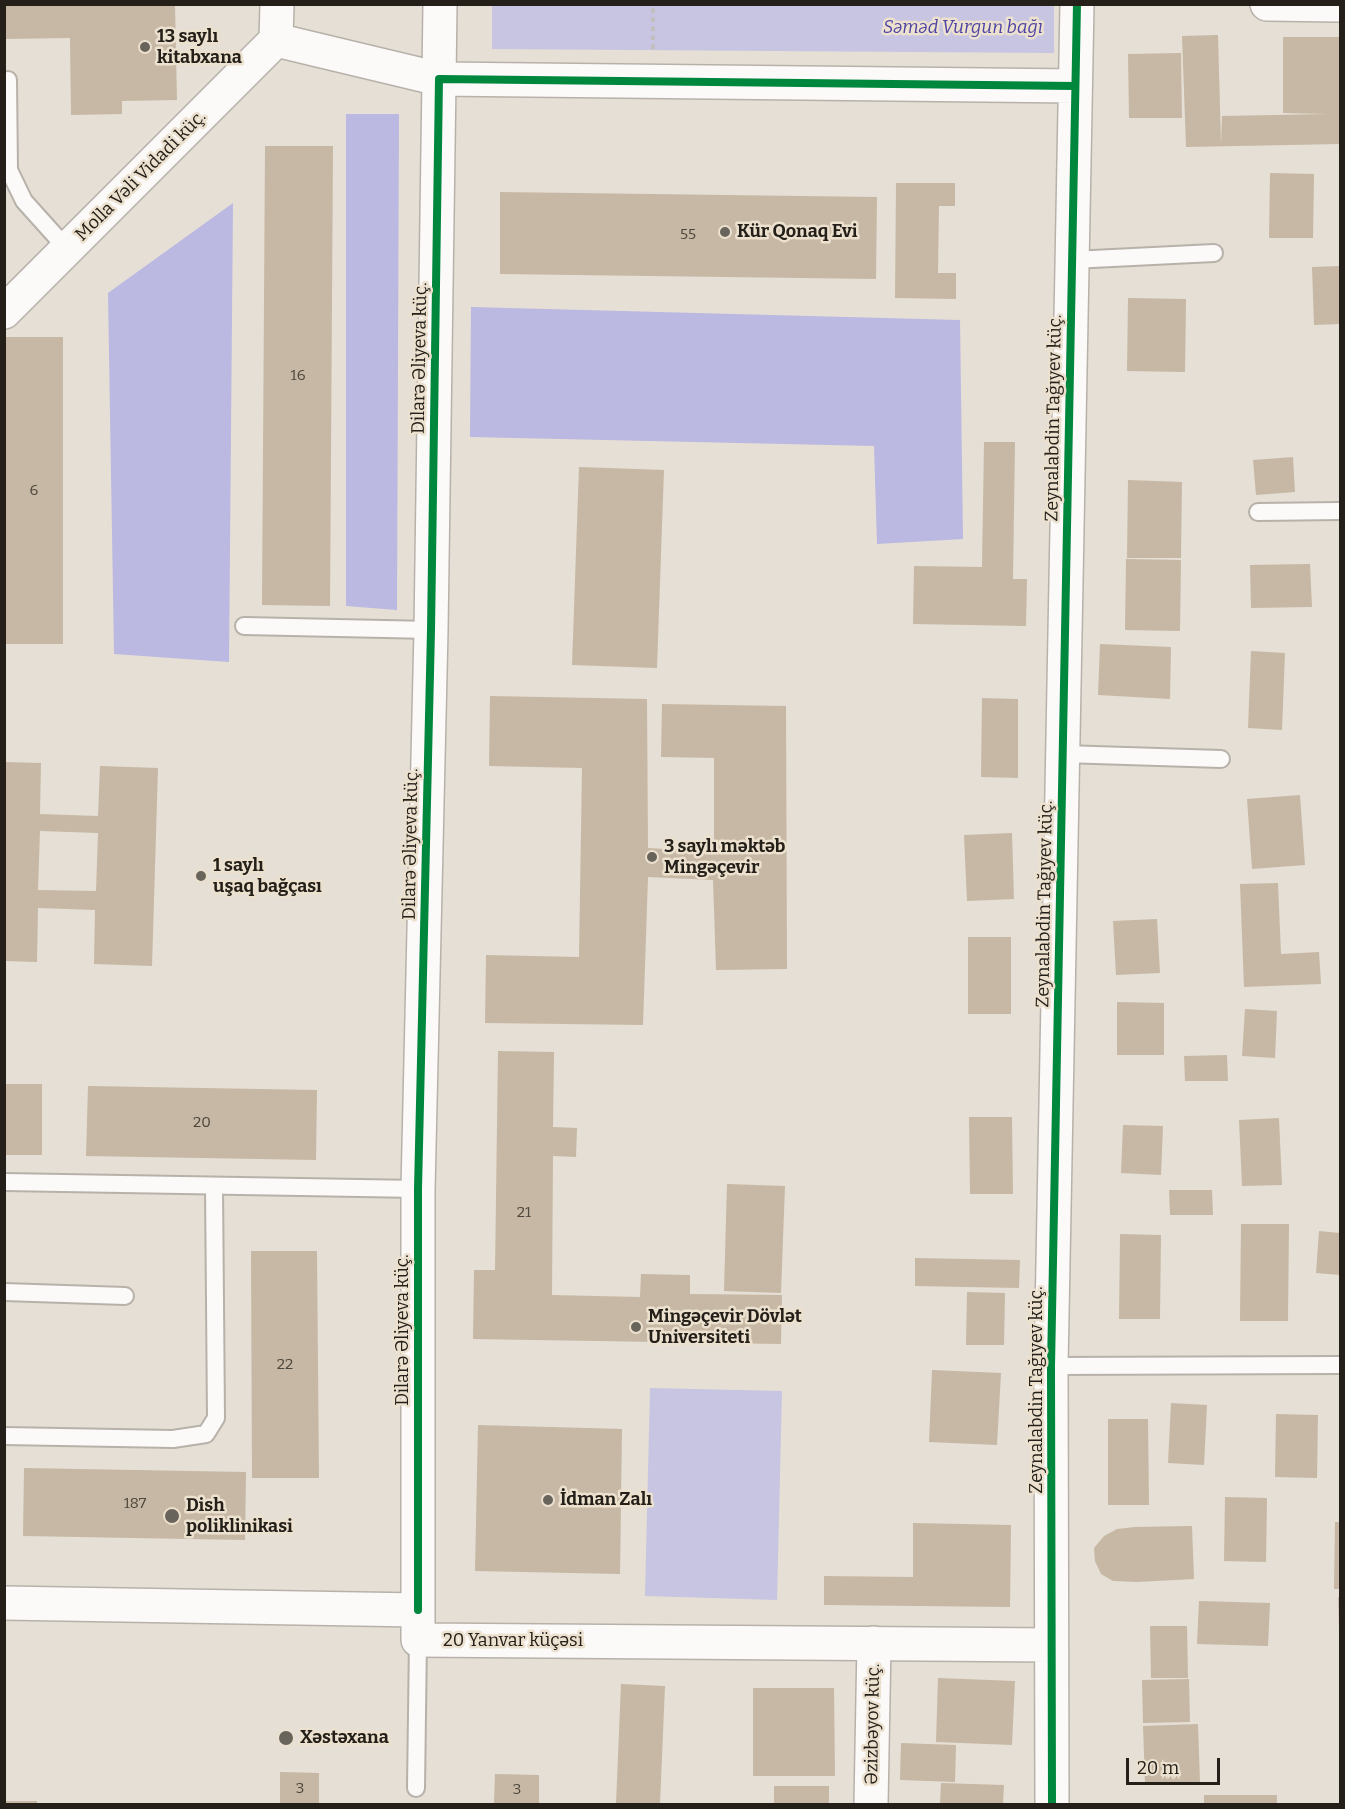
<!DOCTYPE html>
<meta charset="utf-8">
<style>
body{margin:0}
#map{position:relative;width:1345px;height:1809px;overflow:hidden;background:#e6dfd5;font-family:Bitter,serif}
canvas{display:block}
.frame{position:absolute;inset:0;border:6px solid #242019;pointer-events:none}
.scale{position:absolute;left:1126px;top:1758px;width:94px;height:27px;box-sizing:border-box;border:3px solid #242019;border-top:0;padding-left:8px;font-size:18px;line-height:21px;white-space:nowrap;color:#242019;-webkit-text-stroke:4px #ece0cf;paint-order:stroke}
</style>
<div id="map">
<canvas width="1345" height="1809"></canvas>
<div class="frame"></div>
<div class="scale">20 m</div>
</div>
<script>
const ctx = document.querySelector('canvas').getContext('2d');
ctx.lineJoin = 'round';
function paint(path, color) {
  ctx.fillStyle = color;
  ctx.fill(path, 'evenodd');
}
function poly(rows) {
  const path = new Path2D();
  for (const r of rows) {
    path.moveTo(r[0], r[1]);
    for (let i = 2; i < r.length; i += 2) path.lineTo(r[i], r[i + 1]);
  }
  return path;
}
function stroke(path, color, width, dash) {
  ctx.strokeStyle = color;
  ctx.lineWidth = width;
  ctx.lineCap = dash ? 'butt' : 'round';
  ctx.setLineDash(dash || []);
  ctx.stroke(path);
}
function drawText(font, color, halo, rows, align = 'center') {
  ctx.font = font + ' Bitter,serif';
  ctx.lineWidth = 5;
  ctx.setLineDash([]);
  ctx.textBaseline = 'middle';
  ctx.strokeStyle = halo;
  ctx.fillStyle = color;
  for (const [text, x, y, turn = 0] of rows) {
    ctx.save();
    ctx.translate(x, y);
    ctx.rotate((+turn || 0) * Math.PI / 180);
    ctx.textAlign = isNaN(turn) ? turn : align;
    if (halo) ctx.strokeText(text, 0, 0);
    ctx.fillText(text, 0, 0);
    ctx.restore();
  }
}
paint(poly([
 [492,5,1054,5,1054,53,492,49],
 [650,1388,782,1391,777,1600,645,1596]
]), '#c7c5e1');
paint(poly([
 [346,114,399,114,397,610,346,606],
 [233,203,229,662,114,654,108,293],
 [471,307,960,320,963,539,877,544,874,446,470,437]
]), '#bbb8e1');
paint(poly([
 [4,5,175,5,177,100,122,101,122,114,71,115,70,38,4,39],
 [1218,35,1221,144,1222,116,1327,114,1283,113,1283,37,1340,37,1340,144,1186,147,1182,36],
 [1181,53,1182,118,1129,118,1128,54],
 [265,146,333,146,330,606,262,605],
 [1270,173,1314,174,1313,238,1269,238],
 [896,183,955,183,955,206,939,206,938,273,956,273,956,299,895,298],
 [500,192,877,197,876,279,500,274],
 [1340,266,1340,324,1314,325,1312,267],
 [1128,298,1186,299,1185,372,1127,371],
 [4,337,63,337,63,644,4,644],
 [984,442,1015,442,1013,579,1027,579,1026,626,913,624,914,566,982,567],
 [1293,457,1295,492,1256,495,1253,460],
 [579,467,664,470,657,668,572,665],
 [1128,480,1182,482,1181,558,1127,558],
 [1126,559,1181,560,1180,631,1125,630],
 [1310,564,1312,607,1251,608,1250,565],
 [1100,644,1171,647,1170,699,1098,695],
 [1251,651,1285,653,1282,730,1248,728],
 [490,696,647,699,648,848,714,852,714,758,661,757,662,704,786,706,787,969,716,970,713,880,648,877,643,1025,485,1023,486,955,579,957,582,768,489,766],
 [982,698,1018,699,1018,778,981,777],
 [4,762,41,763,40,814,98,816,100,766,158,768,152,966,94,964,95,910,38,908,37,962,4,961],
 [40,831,98,833,96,891,38,890],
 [1300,795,1305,865,1252,869,1247,799],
 [1012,833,1014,899,967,901,964,835],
 [1278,883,1281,954,1319,952,1321,984,1244,987,1240,884],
 [1157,919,1160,973,1116,975,1113,921],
 [968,937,1011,937,1011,1014,968,1014],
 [1117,1002,1164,1003,1164,1055,1117,1055],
 [1245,1009,1277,1011,1275,1058,1242,1056],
 [498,1051,554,1052,553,1127,577,1128,576,1157,553,1156,552,1295,640,1297,641,1274,690,1275,690,1294,782,1295,781,1344,473,1339,474,1270,495,1270],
 [1227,1055,1228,1081,1185,1081,1184,1056],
 [4,1084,42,1084,42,1155,4,1155],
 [88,1086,317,1090,316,1160,86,1156],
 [969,1117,1012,1117,1013,1194,970,1194],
 [1279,1118,1282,1185,1242,1186,1239,1120],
 [1123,1125,1163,1126,1161,1175,1121,1173],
 [727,1184,785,1186,781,1293,724,1291],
 [1169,1190,1212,1190,1213,1215,1170,1215],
 [1241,1224,1289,1224,1288,1321,1240,1321],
 [1319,1231,1340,1233,1340,1275,1316,1273],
 [1120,1234,1161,1235,1160,1319,1119,1319],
 [251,1251,317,1251,319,1478,252,1478],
 [915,1258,1020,1260,1019,1288,915,1286],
 [967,1292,1005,1293,1004,1345,966,1345],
 [932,1370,1001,1373,997,1445,929,1442],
 [1171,1403,1207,1405,1204,1465,1168,1463],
 [1276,1414,1318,1415,1317,1478,1275,1477],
 [1108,1419,1148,1419,1149,1505,1108,1505],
 [478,1425,622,1429,620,1574,475,1571],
 [24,1468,246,1472,245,1540,23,1536],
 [1225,1497,1267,1498,1266,1562,1224,1561],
 [1335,1522,1340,1522,1340,1589,1334,1589],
 [913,1523,1011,1525,1010,1607,824,1605,824,1576,913,1577],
 [1192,1526,1194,1579,1137,1582,1113,1581,1101,1574,1095,1561,1094,1548,1104,1536,1117,1529,1135,1527],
 [1338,1597,1340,1597,1340,1630,1339,1630],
 [1199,1601,1270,1603,1268,1646,1197,1644],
 [1150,1626,1187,1626,1188,1678,1151,1678],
 [938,1678,1015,1681,1012,1745,936,1742],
 [1189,1679,1190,1722,1143,1723,1142,1680],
 [621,1684,665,1686,660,1804,616,1804],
 [753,1688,834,1688,835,1776,753,1776],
 [1198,1724,1200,1782,1145,1783,1143,1726],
 [901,1743,956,1745,955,1782,900,1780],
 [280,1772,319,1773,319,1804,280,1804],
 [495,1774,539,1775,539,1804,494,1804],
 [941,1783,1004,1785,1003,1804,940,1804],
 [774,1786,829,1786,829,1804,774,1804],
 [1204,1795,1277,1795,1277,1804,1204,1804],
 [4,1801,37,1801,37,1804,4,1804]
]), '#c6b8a4');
const service = poly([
 [8,80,9,170,24,201,68,250],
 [1072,260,1214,253],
 [1258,512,1340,511],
 [244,626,431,630],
 [1063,754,1221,759],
 [4,1182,418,1189],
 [4,1292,125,1296],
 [1051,1366,1339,1365],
 [4,1436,173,1439,206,1434,216,1418,214,1186],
 [416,1788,418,1640]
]);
const minor = poly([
 [277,4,276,40,439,79,440,4],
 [1267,4,1340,5],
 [4,312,276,40],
 [4,1603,418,1610,418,1640,1051,1645],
 [418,1610,418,1189,431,630,439,79,1075,86],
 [871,1804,874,1643],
 [1052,1804,1051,1366,1077,4]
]);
stroke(service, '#b7b1aa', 20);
stroke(minor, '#b7b1aa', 36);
stroke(poly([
 [653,49,653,4]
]), '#c2bfbd', 4, [4.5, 4.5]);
stroke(service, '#fbfaf9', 16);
stroke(minor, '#fbfaf9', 33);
stroke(poly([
 [418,1610,418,1189,431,630,439,79,1075,86],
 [1052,1804,1051,1366,1077,4]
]), '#00873e', 8);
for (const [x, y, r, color] of [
 [145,47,6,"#68635b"],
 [725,232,6,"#68635b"],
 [652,857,6,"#68635b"],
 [201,876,6,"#68635b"],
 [636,1327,6,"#68635b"],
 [548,1500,6,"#68635b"],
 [172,1516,8,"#68635b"],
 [286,1738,8,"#68635b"]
]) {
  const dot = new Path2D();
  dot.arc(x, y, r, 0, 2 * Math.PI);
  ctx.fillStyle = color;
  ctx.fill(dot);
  stroke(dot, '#ece0cf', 2);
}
drawText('15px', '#4c463c', null, [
 ["55",688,235],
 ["16",298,376],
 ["6",34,491],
 ["20",202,1123],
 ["21",524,1213],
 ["22",285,1365],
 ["187",135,1504],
 ["3",300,1789],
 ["3",517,1790]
]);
drawText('italic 18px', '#4d43a3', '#ece0cf', [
 ["Səməd Vurgun bağı",963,28]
]);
drawText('bold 18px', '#242019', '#ece0cf', [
 ["13 saylı",157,37],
 ["kitabxana",157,58],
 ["Kür Qonaq Evi",737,232],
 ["3 saylı məktəb",664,847],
 ["Mingəçevir",664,868],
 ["1 saylı",213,866],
 ["uşaq bağçası",213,887],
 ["Mingəçevir Dövlət",648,1317],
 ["Universiteti",648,1338],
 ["İdman Zalı",560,1500],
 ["Dish",186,1506],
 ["poliklinikasi",186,1527],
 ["Xəstəxana",300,1738]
], 'left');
drawText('18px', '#242019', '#ece0cf', [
 ["Molla Vəli Vidadi küç.",141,176,-45],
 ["Dilarə Əliyeva küç.",420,358,-89],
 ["Zeynalabdin Tağıyev küç.",1054,418,-89],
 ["Dilarə Əliyeva küç.",411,844,-89],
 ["Zeynalabdin Tağıyev küç.",1045,904,-89],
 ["Dilarə Əliyeva küç.",403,1330,-90],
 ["Zeynalabdin Tağıyev küç.",1037,1390,-90],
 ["20 Yanvar küçəsi",513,1641],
 ["Əzizbəyov küç.",873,1724,-89]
]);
</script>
